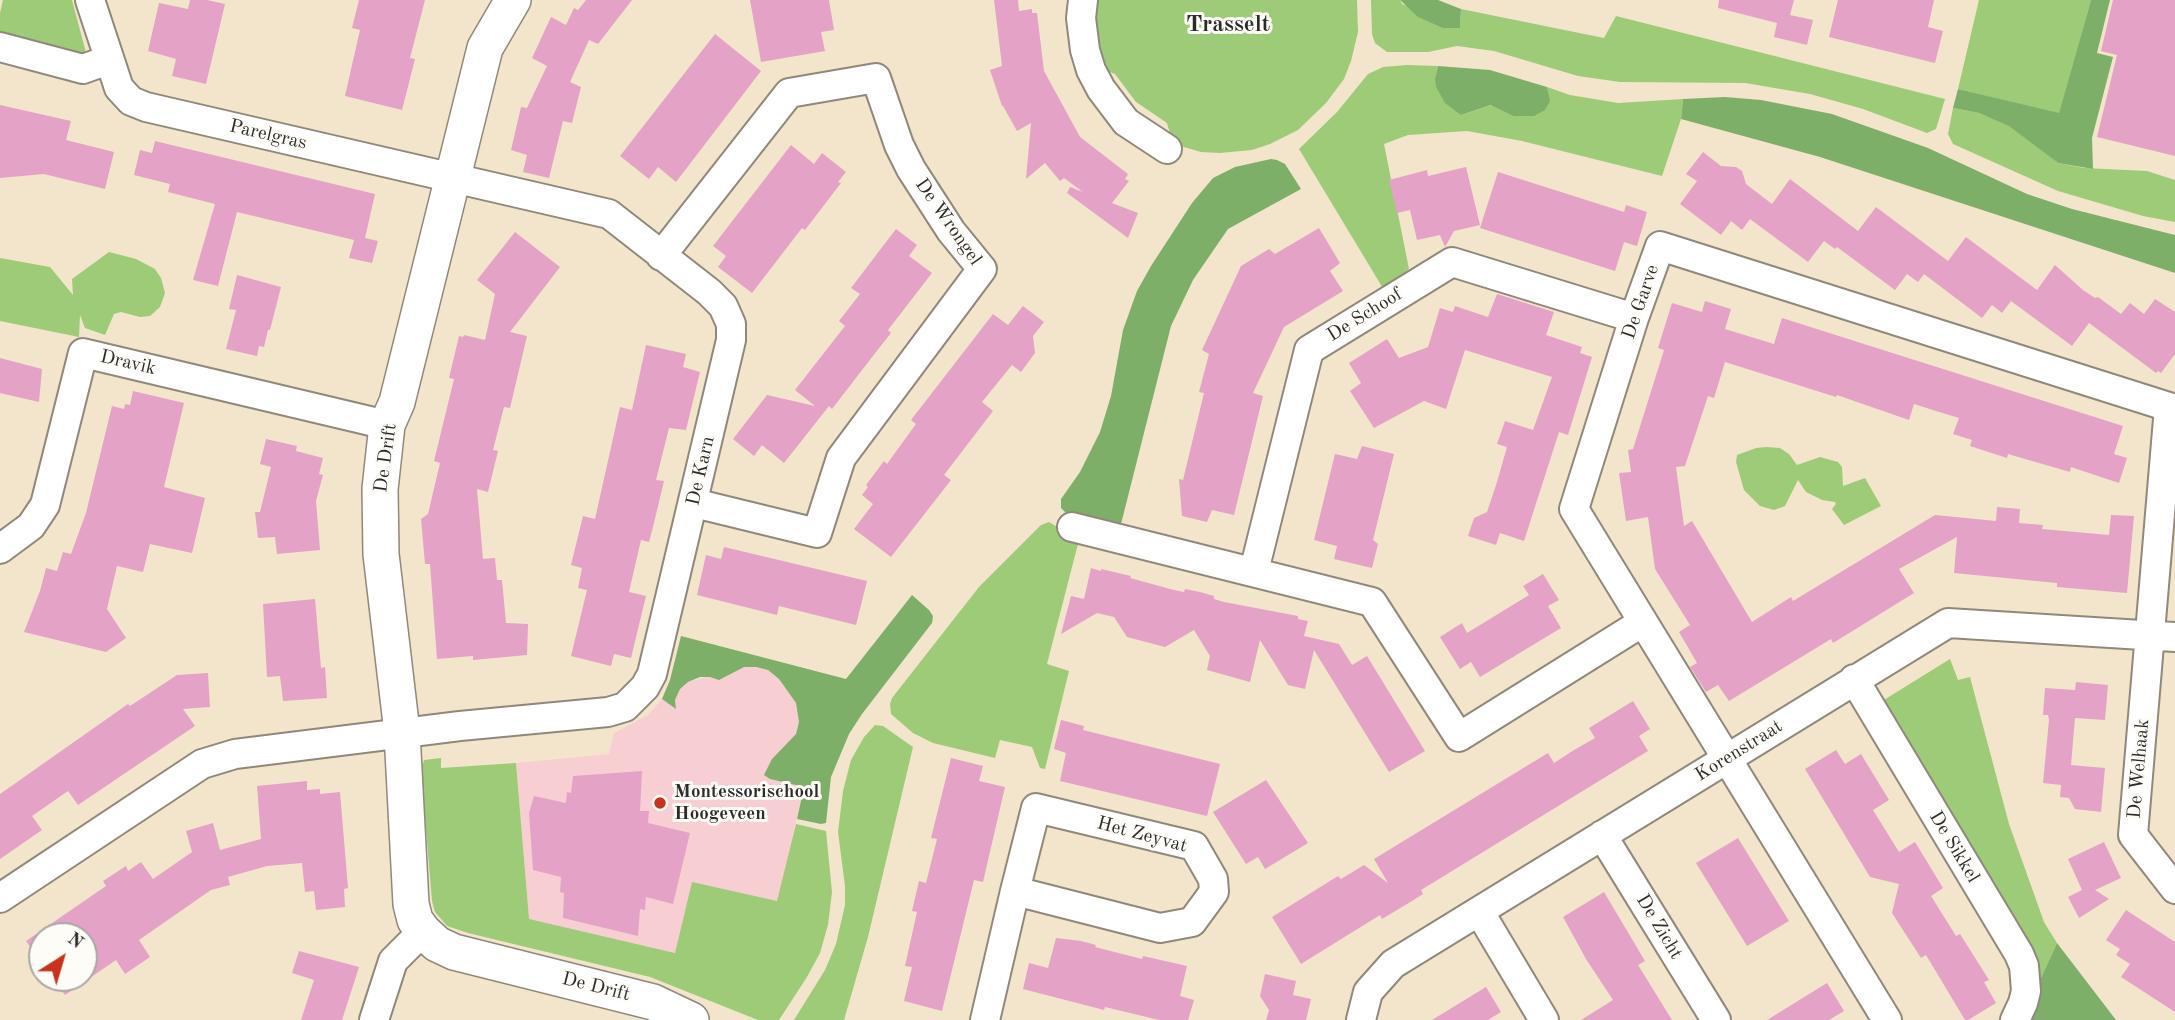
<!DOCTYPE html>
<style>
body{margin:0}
#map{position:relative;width:2175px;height:1020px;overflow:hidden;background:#f3e5cb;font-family:"Old Standard TT",serif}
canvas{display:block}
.north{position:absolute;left:28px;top:922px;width:70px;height:70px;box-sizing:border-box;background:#fdfcf7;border:2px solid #a9a8a5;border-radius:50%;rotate:37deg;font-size:19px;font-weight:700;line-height:28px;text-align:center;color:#2b2b2b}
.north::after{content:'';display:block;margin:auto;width:24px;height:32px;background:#c8321e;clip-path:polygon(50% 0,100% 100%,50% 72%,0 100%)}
</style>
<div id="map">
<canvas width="2175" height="1020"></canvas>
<div class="north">N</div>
</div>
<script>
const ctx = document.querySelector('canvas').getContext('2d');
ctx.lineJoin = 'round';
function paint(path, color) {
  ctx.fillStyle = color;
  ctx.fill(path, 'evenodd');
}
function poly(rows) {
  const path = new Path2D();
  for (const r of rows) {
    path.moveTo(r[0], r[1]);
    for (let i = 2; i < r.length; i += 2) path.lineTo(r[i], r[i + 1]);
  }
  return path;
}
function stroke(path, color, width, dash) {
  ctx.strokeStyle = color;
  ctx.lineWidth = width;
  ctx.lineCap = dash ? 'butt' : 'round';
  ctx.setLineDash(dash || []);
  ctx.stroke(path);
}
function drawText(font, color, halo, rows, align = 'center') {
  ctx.font = font + ' "Old Standard TT",serif';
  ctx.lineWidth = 6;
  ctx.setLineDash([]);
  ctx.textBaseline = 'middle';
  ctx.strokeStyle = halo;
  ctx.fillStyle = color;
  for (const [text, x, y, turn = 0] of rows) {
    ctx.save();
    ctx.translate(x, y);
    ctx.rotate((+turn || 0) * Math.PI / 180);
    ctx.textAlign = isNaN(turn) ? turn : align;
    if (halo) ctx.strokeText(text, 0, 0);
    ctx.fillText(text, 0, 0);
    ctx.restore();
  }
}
paint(poly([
 [744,667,756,667,768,670,779,679,796,703,799,722,796,734,772,759,770,779,804,787,778,901,676,953,529,920,516,763,609,754,614,733,648,715,662,699,676,708,675,700,680,689,688,682]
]), '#f7cfd2');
paint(poly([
 [3,0,72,0,89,64,0,41,0,13],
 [1091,0,1357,0,1358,32,1351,61,1344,79,1326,103,1298,130,1270,144,1252,150,1220,153,1201,152,1170,143,1173,136,1170,134,1167,123,1136,102,1115,74,1102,69],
 [1371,0,1400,0,1402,4,1460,27,1461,9,1604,38,1616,16,1945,99,1936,129,1927,133,1863,109,1810,94,1745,83,1620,82,1578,76,1494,51,1457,46,1428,52,1387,52,1375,43,1372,34],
 [1979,0,2091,0,2059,114,1958,89],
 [1407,65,1438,66,1435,78,1461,115,1492,105,1513,116,1549,101,1547,87,1570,95,1618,103,1683,99,1681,119,1662,176,1522,141,1467,131,1408,135,1384,144,1409,269,1384,290,1299,149,1337,112,1368,74,1383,67],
 [1953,108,1979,113,2009,125,2058,163,2084,168,2147,171,2175,180,2175,222,2143,216,2058,191,1953,144,1948,134],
 [109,252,136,259,155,269,161,278,165,293,160,307,150,316,140,317,121,312,114,314,105,335,85,328,80,315,79,337,0,321,0,258,50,267,73,295,72,279],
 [1766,447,1780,448,1789,454,1797,465,1820,457,1838,462,1842,467,1843,486,1865,478,1881,506,1844,525,1832,509,1836,504,1835,502,1822,500,1806,492,1798,480,1785,506,1774,510,1760,506,1744,490,1736,462,1737,455,1756,448],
 [1049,522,1079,540,1047,664,1069,671,1045,769,1040,768,1032,747,1000,740,995,758,933,743,913,733,891,714,890,704,892,698,979,587,1041,525],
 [1950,659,1958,680,1970,677,2009,824,2044,922,2057,943,2036,989,1879,703],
 [875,725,883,726,913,747,868,937,844,1020,794,1020,825,970,836,944,845,905,845,886,838,832,843,791,851,760,864,737],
 [441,758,441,768,516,763,529,919,675,953,692,882,777,901,796,824,826,831,832,892,828,925,820,953,807,977,779,1020,758,1020,650,977,468,933,447,926,435,912,432,901,421,770,424,760]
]), '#9ecb78');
paint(poly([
 [1400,0,1438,0,1461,9,1460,28,1443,28,1418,17],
 [2091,0,2110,0,2097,53,2113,57,2092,138,2093,169,2058,163,2009,126,1979,113,1953,108,1958,89,2059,113],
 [1438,66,1490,70,1547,87,1550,101,1545,110,1534,116,1513,116,1491,105,1461,115,1445,103,1436,87,1435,78],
 [1725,97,1761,100,1832,114,1928,148,2027,194,2072,209,2175,235,2175,273,1820,157,1681,119,1683,99],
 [1271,159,1277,160,1285,164,1301,189,1228,229,1193,280,1171,326,1120,528,1069,516,1061,508,1061,499,1080,472,1100,432,1111,396,1123,330,1137,291,1151,266,1192,203,1213,178,1235,167],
 [912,595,929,610,933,616,932,623,862,714,849,734,831,777,826,823,821,824,797,819,804,787,770,779,764,775,772,759,796,734,799,722,796,703,779,679,768,670,756,667,744,667,719,680,710,677,700,677,688,682,680,689,675,700,676,709,662,699,670,680,681,636,846,679],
 [2057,943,2116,1020,2027,1020,2036,989]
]), '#7eaf68');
paint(poly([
 [190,0,207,0,225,4,206,84,172,76,176,59,148,51,159,3,188,9],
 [359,0,425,0,410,58,415,59,402,110,345,96,360,30,352,28],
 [586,0,632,0,598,44,589,40,570,82,581,87,572,123,563,121,549,178,523,172,527,155,511,150,521,107,527,108,547,66,532,58,551,17,566,25,574,8,578,10],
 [750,0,829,0,834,30,821,32,825,51,761,62],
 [994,0,1018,0,1019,11,1032,9,1032,13,1037,13,1044,71,1080,137,1128,174,1125,179,1129,181,1112,203,1138,213,1128,238,1067,193,1070,187,1083,192,1064,178,1060,181,1045,163,1026,179,1031,123,1017,131,1003,106,1002,106,990,70,1002,66],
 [1719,0,1794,0,1790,15,1813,20,1807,45,1774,37,1777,23,1718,8],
 [1838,0,1934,0,1928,27,1943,31,1935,63,1829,37],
 [2113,0,2175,0,2175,156,2097,137,2117,55,2101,51],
 [715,34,761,71,676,182,658,167,649,179,620,156],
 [0,105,71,121,66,140,114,152,105,189,44,174,0,178],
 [155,141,375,194,365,238,378,241,372,263,349,258,354,240,237,212,218,286,193,280,215,204,168,192,170,184,134,175,140,150,152,153],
 [791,145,814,164,822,153,846,172,838,182,841,183,805,230,802,228,752,293,718,267,726,256,713,246],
 [1703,152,1721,166,1736,167,1742,171,1746,184,1772,204,1790,179,1858,231,1876,207,1948,261,1966,237,2037,290,2055,265,2083,290,2095,298,2098,297,2121,314,2130,303,2144,314,2155,299,2175,312,2175,354,2161,373,2158,371,2156,373,2089,323,2072,346,2011,301,2002,313,1992,305,1982,318,1924,274,1918,282,1907,274,1895,290,1837,247,1835,249,1824,241,1808,262,1750,219,1742,230,1731,221,1721,235,1680,204,1697,181,1686,174],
 [1466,167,1480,225,1454,231,1445,247,1440,235,1417,240,1410,210,1397,213,1389,180,1427,170,1428,176],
 [1498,172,1624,212,1626,205,1647,212,1637,246,1624,242,1615,271,1480,228],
 [1319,228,1340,263,1330,271,1343,291,1284,327,1253,393,1263,396,1234,515,1212,510,1207,522,1182,516,1179,479,1183,480,1204,393,1199,392,1209,354,1202,350,1241,266,1269,249,1275,254],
 [896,229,917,245,909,256,932,273,888,330,891,333,876,352,832,409,829,406,784,463,762,445,754,456,733,439,767,395,815,406,795,390,845,326,839,321,860,294,851,288],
 [515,232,560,267,510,332,527,336,510,408,504,407,493,450,498,451,488,492,477,489,483,559,495,558,497,580,502,580,506,623,528,624,527,655,473,660,473,656,437,659,430,564,425,564,421,519,428,514,440,463,434,461,454,379,449,378,459,336,463,337,464,335,485,340,495,294,477,280],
 [237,275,281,287,270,330,268,330,264,347,259,346,257,356,226,349,236,310,229,309],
 [1497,294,1554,312,1546,335,1582,347,1580,353,1592,357,1568,435,1559,432,1524,541,1500,533,1496,545,1468,536,1474,518,1487,512,1497,482,1507,447,1497,444,1505,421,1533,430,1552,377,1465,350,1446,409,1424,401,1374,428,1350,391,1361,383,1349,363,1387,339,1399,358,1428,347,1440,308,1453,312,1455,306,1488,317],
 [1705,301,1731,309,1725,329,1774,344,1782,318,2123,426,2114,454,2127,458,2119,483,2071,467,2070,472,2008,454,2007,458,1970,446,1972,440,1953,434,1959,418,1936,411,1914,404,1909,420,1837,395,1836,397,1725,362,1714,398,1708,396,1685,466,1676,467,1684,526,1692,521,1752,622,1791,597,1793,601,1935,515,1996,521,1997,507,2020,509,2019,523,2043,525,2042,529,2109,535,2111,515,2134,516,2127,593,2057,587,2057,583,1954,573,1957,537,1899,569,1914,593,1833,643,1831,639,1729,701,1718,685,1706,692,1690,667,1697,663,1679,632,1690,625,1655,569,1648,517,1626,521,1619,473,1631,472,1628,450,1633,449,1664,350,1658,348,1672,303,1702,312],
 [1023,306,1044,322,1033,336,1035,353,1021,372,1012,365,982,402,993,411,944,475,951,480,891,557,854,529,873,504,862,495,868,487,866,485,884,461,887,464,916,424,911,420,993,314,1008,325],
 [646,345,686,354,683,367,700,372,686,430,669,428,656,480,664,481,653,527,649,542,641,540,629,592,646,596,631,658,614,654,611,666,571,656,587,590,578,588,582,568,571,565,583,516,595,519,620,407,632,410],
 [0,358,42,369,39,402,0,393],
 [133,391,184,403,164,487,205,498,192,553,150,544,143,572,117,566,107,609,126,638,106,652,24,632,40,591,46,568,57,571,63,552,71,554,86,513,112,406,124,409,125,404,130,405],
 [266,439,297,446,296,451,323,458,319,474,323,475,316,501,320,550,277,554,275,537,258,538,255,512,260,512,271,467,260,464],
 [1362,446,1394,454,1373,540,1378,544,1372,568,1334,559,1337,546,1314,540,1335,454,1357,459],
 [724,547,867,581,856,625,779,606,777,615,697,595,706,555,721,559],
 [1091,568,1101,571,1101,569,1131,576,1130,578,1174,590,1184,592,1185,589,1200,592,1214,596,1214,599,1224,602,1298,616,1298,619,1308,621,1304,636,1339,644,1352,665,1367,656,1425,751,1389,772,1314,650,1305,689,1288,685,1260,640,1250,682,1207,670,1210,656,1194,630,1165,647,1127,637,1114,617,1097,613,1061,634,1071,596,1084,599],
 [1543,574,1559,600,1548,606,1561,628,1480,677,1471,662,1460,669,1440,637,1462,623,1467,633,1529,595,1523,586],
 [315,599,321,668,325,667,327,698,283,701,280,676,267,677,263,604],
 [208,673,210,707,183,709,195,726,78,805,68,791,32,816,42,830,0,859,0,794,128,704,130,706,177,675],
 [2076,682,2108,685,2105,720,2075,718,2071,765,2105,768,2101,812,2075,809,2069,798,2060,797,2061,785,2043,783,2049,720,2048,715,2043,715,2045,688,2075,690],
 [1633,701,1650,729,1639,736,1648,751,1421,890,1423,894,1412,901,1382,919,1380,915,1301,964,1272,917,1338,876,1341,879,1364,865,1388,883,1374,859,1548,753,1554,763,1574,750,1595,738,1589,728],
 [1061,720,1084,726,1083,730,1220,764,1207,816,1060,781,1066,753,1054,749],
 [1836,750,1845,764,1861,754,1889,800,1873,810,1899,852,1915,842,1943,888,1931,896,1956,936,1960,934,1989,980,1984,982,1996,1003,1968,1020,1965,1020,1926,955,1921,958,1892,913,1899,884,1870,877,1805,769],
 [951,758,983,766,979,781,1005,787,983,882,974,880,942,1011,904,1001,912,967,905,966,917,912,912,911,919,881,926,883,937,839,931,838],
 [642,771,640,811,649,811,648,823,690,833,673,904,646,897,645,910,640,909,638,936,563,918,564,893,560,892,561,877,533,870,529,813,534,796,566,803,567,792,571,793,573,776],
 [1266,780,1308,843,1265,869,1258,857,1246,864,1213,812],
 [307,781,307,790,320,789,320,794,340,792,348,888,344,889,345,907,316,910,314,891,305,892,302,863,267,866,228,877,230,885,211,890,139,940,150,957,125,974,116,960,65,995,53,978,84,978,84,936,42,936,42,963,26,941,106,886,103,881,126,866,128,871,141,862,153,879,192,852,186,831,213,823,220,850,261,839,257,786],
 [1738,838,1789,921,1747,946,1696,863],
 [2104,842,2121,878,2095,890,2109,899,2079,918,2068,897,2082,890,2068,859],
 [1604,892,1645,961,1638,965,1672,1020,1581,1020,1613,1000,1586,959,1563,917],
 [2126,910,2175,942,2175,1012,2121,977,2130,964,2116,955,2120,949,2106,940],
 [1056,938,1081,941,1096,945,1095,947,1142,959,1143,956,1187,966,1180,996,1194,1000,1188,1020,1159,1020,1105,1007,1104,1010,1023,989,1029,963,1048,968],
 [299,951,359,967,342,1020,301,1020,314,980,292,973],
 [1265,974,1296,981,1293,995,1311,999,1306,1020,1266,1020,1269,1010,1260,996],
 [1827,983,1844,1011,1829,1020,1767,1020],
 [1486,987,1501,1012,1488,1020,1432,1020]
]), '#e4a2c6');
const minor = poly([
 [1083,0,1081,18,1085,50,1091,70,1101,89,1126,122,1167,149],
 [0,47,83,69,108,60],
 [661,256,789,93,876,78,899,145,911,169,951,231,982,269,841,458,817,533,694,503],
 [1072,527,1372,602,1459,737,1643,622],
 [0,549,31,526,45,505,83,353,387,425],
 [1254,571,1309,350,1452,262,1634,318],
 [1854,679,2019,954,2024,966,2026,991,2023,1003,2015,1020],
 [1602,835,1716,1020],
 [0,898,202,764,235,754,460,726,608,712,625,707,645,687,652,674,731,340,731,324,723,306,709,292,609,214,146,107,131,101,119,88,90,0],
 [1479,911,1544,1020],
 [374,1020,393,961,423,931],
 [985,1020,1015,891,1036,808,1194,846,1213,879,1214,892,1192,922,1160,928,1015,891],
 [1361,1020,1368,992,1393,964,1948,623,2175,637],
 [1887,1020,1574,509,1634,318,1660,246,2169,407,2133,835,2175,889]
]);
const tertiary = poly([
 [513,0,485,48,397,402,387,425,380,489,381,554,402,732,411,904,415,920,423,931,437,944,454,952,653,1002,691,1020]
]);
stroke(minor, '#8f887b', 32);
stroke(tertiary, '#8f887b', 38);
stroke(minor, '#fff', 28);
stroke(tertiary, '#fff', 35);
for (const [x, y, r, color] of [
 [660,803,7,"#c8321e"]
]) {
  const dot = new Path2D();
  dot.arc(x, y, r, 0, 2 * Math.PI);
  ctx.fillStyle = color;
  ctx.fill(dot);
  stroke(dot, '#fdfcf7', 2.5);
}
drawText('19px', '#2b2b2b', '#fdfcf7', [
 ["Parelgras",268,135,13],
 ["De Wrongel",948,222,55],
 ["De Garve",1641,302,-71],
 ["De Schoof",1365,315,-32],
 ["Dravik",128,363,13],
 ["De Drift",386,458,-82],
 ["De Karn",701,471,-77],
 ["Korenstraat",1739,751,-32],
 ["De Welhaak",2139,769,-85],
 ["Het Zeyvat",1142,835,15],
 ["De Sikkel",1954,847,59],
 ["De Zicht",1659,927,59],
 ["De Drift",596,987,14]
]);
drawText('bold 19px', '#2b2b2b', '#fdfcf7', [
 ["Montessorischool",674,792],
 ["Hoogeveen",674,814]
], 'left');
drawText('bold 23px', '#2b2b2b', '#fdfcf7', [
 ["Trasselt",1228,25]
]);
</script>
